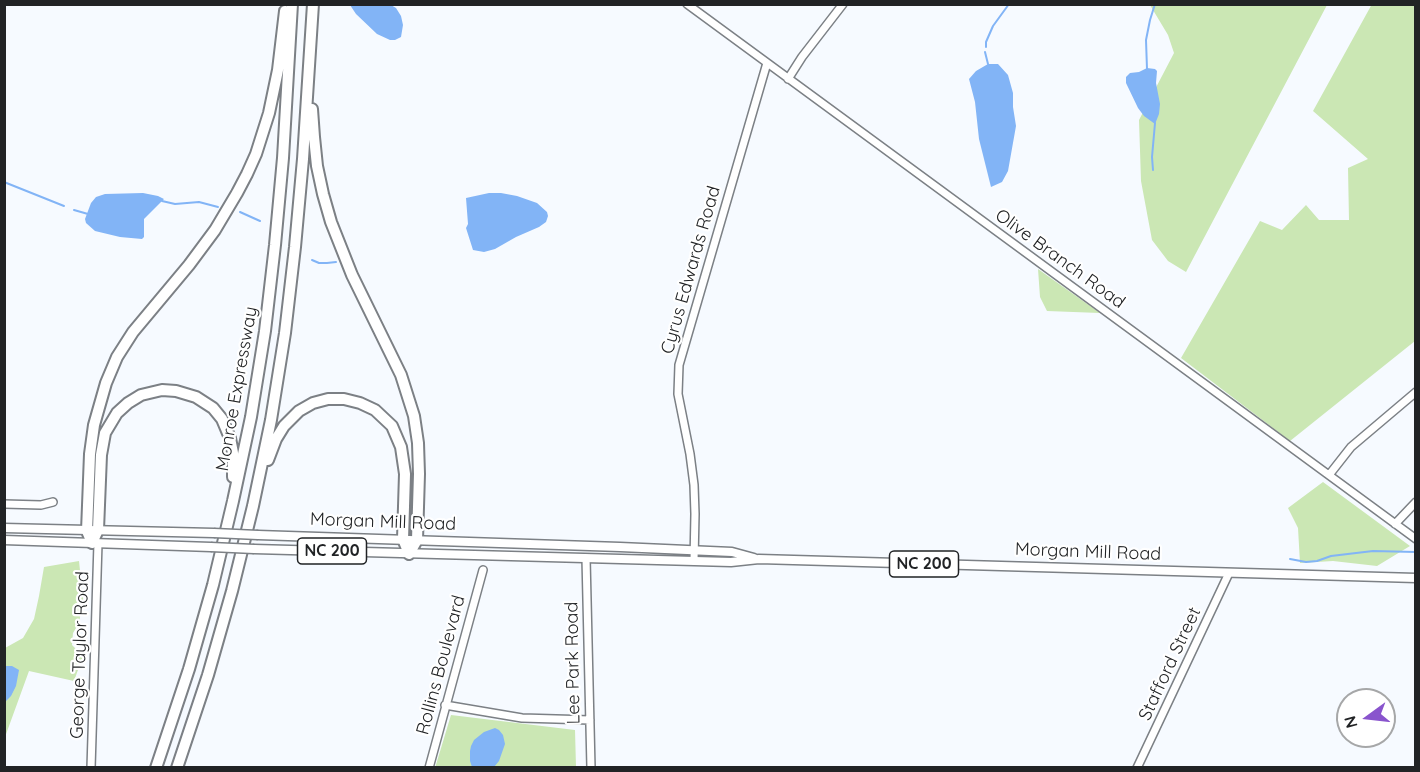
<!DOCTYPE html>
<style>
body{margin:0}
#map{position:relative;width:1420px;height:772px;overflow:hidden;background:#f6faff;font-family:Quicksand,sans-serif}
canvas{display:block}
.frame{position:absolute;inset:0;border:6px solid #212325;pointer-events:none}
.north{position:absolute;left:1336px;top:688px;width:60px;height:60px;box-sizing:border-box;background:#fff;border:2px solid #a6a7a8;border-radius:50%;rotate:255deg;font-size:16px;font-weight:700;line-height:24px;text-align:center;color:#212325}
.north::after{content:'';display:block;margin:auto;width:21px;height:27px;background:#8954cd;clip-path:polygon(50% 0,100% 100%,50% 72%,0 100%)}
</style>
<div id="map">
<canvas width="1420" height="772"></canvas>
<div class="frame"></div>
<div class="north">N</div>
</div>
<script>
const ctx = document.querySelector('canvas').getContext('2d');
ctx.lineJoin = 'round';
function paint(path, color) {
  ctx.fillStyle = color;
  ctx.fill(path, 'evenodd');
}
function poly(rows) {
  const path = new Path2D();
  for (const r of rows) {
    path.moveTo(r[0], r[1]);
    for (let i = 2; i < r.length; i += 2) path.lineTo(r[i], r[i + 1]);
  }
  return path;
}
function stroke(path, color, width, dash) {
  ctx.strokeStyle = color;
  ctx.lineWidth = width;
  ctx.lineCap = dash ? 'butt' : 'round';
  ctx.setLineDash(dash || []);
  ctx.stroke(path);
}
function drawText(font, color, halo, rows, align = 'center') {
  ctx.font = font + ' Quicksand,sans-serif';
  ctx.lineWidth = 4.5;
  ctx.setLineDash([]);
  ctx.textBaseline = 'middle';
  ctx.strokeStyle = halo;
  ctx.fillStyle = color;
  for (const [text, x, y, turn = 0] of rows) {
    ctx.save();
    ctx.translate(x, y);
    ctx.rotate((+turn || 0) * Math.PI / 180);
    ctx.textAlign = isNaN(turn) ? turn : align;
    if (halo) ctx.strokeText(text, 0, 0);
    ctx.fillText(text, 0, 0);
    ctx.restore();
  }
}
paint(poly([
 [1372,4,1415,5,1415,341,1290,441,1181,358,1260,221,1282,230,1306,205,1319,220,1349,220,1348,168,1368,159,1313,111],
 [1150,5,1327,5,1186,272,1168,261,1152,240,1141,181,1139,120,1174,53,1168,35],
 [1038,269,1100,313,1047,311,1040,297],
 [1323,482,1410,546,1377,566,1333,561,1300,563,1298,528,1288,508],
 [79,561,83,599,79,623,73,633,72,645,83,656,74,681,29,671,5,737,5,648,23,638,34,619,39,596,44,567],
 [451,715,575,730,576,767,435,768]
]), '#cbe7b4');
paint(poly([
 [350,5,391,5,396,8,401,16,403,25,401,37,395,40,390,40,377,34,356,14],
 [988,64,998,64,1008,75,1013,93,1013,107,1016,126,1008,171,1002,182,991,187,979,139,975,102,969,79,976,71],
 [1147,68,1155,69,1157,71,1156,83,1160,104,1159,114,1155,124,1144,116,1138,108,1126,83,1126,77,1130,73,1139,72],
 [143,193,158,196,164,199,144,219,144,237,142,239,120,237,95,231,86,223,85,219,91,203,96,197,105,194],
 [489,193,501,193,517,196,537,203,547,212,548,216,546,222,539,227,516,237,495,249,484,252,473,250,466,228,468,224,466,198],
 [5,666,12,666,19,670,16,686,11,696,5,702],
 [495,728,499,730,503,735,505,744,499,761,494,767,472,767,470,761,470,751,471,746,474,740,484,732]
]), '#82b4f6');
stroke(poly([
 [986,47,986,42,993,26,1009,4],
 [985,52,988,64],
 [1147,69,1146,40,1150,20,1155,4],
 [1153,170,1152,157,1155,123],
 [4,182,64,206],
 [162,201,175,204,199,202,218,207],
 [74,210,88,214],
 [240,212,260,221],
 [312,260,319,263,327,263,336,262],
 [1290,559,1306,562,1317,561,1331,556,1373,551,1416,552]
]), '#82b4f6', 2);
const minor = poly([
 [687,4,1416,539],
 [788,79,802,57,843,4],
 [1329,475,1351,447,1416,392],
 [4,504,41,505,53,502],
 [1395,524,1416,502],
 [586,558,591,768],
 [694,561,695,514,694,485,690,454,678,394,679,365,767,63],
 [445,705,522,718,590,720],
 [91,768,98,543],
 [429,768,483,570],
 [1137,768,1229,573]
]);
const major = poly([
 [4,528,214,533],
 [258,535,620,547,732,552,754,558],
 [4,540,211,547],
 [254,549,731,562,759,559,1416,578]
]);
const highway = poly([
 [312,109,314,137,317,166,323,194,331,222,352,275,401,375,414,416,418,443,419,474,417,540,409,554],
 [268,460,276,439,284,426,299,411,313,403,328,399,344,399,360,403,375,410,392,426,401,447,405,474,403,539,409,554],
 [92,543,87,531,90,454,94,425,106,383,117,357,133,332,189,265,215,230,237,193,247,174,256,154,269,113,278,70,285,11],
 [92,543,98,530,101,455,105,433,117,413,128,403,141,395,162,390,176,391,196,397,213,408,222,419,230,438,233,453,233,477],
 [156,768,189,669,213,585,233,501,251,417,265,331,275,245,283,158,292,4],
 [177,768,208,675,232,591,253,506,271,420,285,333,295,247,303,159,313,4]
]);
stroke(minor, '#7c8085', 10);
stroke(major, '#7c8085', 11);
stroke(highway, '#7c8085', 14);
stroke(minor, '#fff', 7);
stroke(major, '#fff', 8);
stroke(highway, '#fff', 10);
const majorBridge = poly([
 [214,533,258,535],
 [211,547,254,549]
]);
stroke(majorBridge, '#7c8085', 11, []);
stroke(majorBridge, '#fff', 8);
for (const [x, y, w] of [
 [332,551,69],
 [924,564,69]
]) {
  const box = new Path2D();
  box.roundRect(x - w / 2, y - 13, w, 26, 4.5);
  ctx.fillStyle = '#fff';
  ctx.fill(box);
  stroke(box, '#212325', 1.5);
}
drawText('bold 16px', '#212325', null, [
 ["NC 200",332,551],
 ["NC 200",924,564]
]);
drawText('18px', '#212325', '#fff', [
 ["Olive Branch Road",1060,259,36],
 ["Cyrus Edwards Road",691,270,-74],
 ["Monroe Expressway",237,389,-80],
 ["Morgan Mill Road",383,522,2],
 ["Morgan Mill Road",1088,552,2],
 ["George Taylor Road",80,655,-88],
 ["Lee Park Road",573,663,-91],
 ["Stafford Street",1170,664,-65],
 ["Rollins Boulevard",441,665,-75]
]);
</script>
